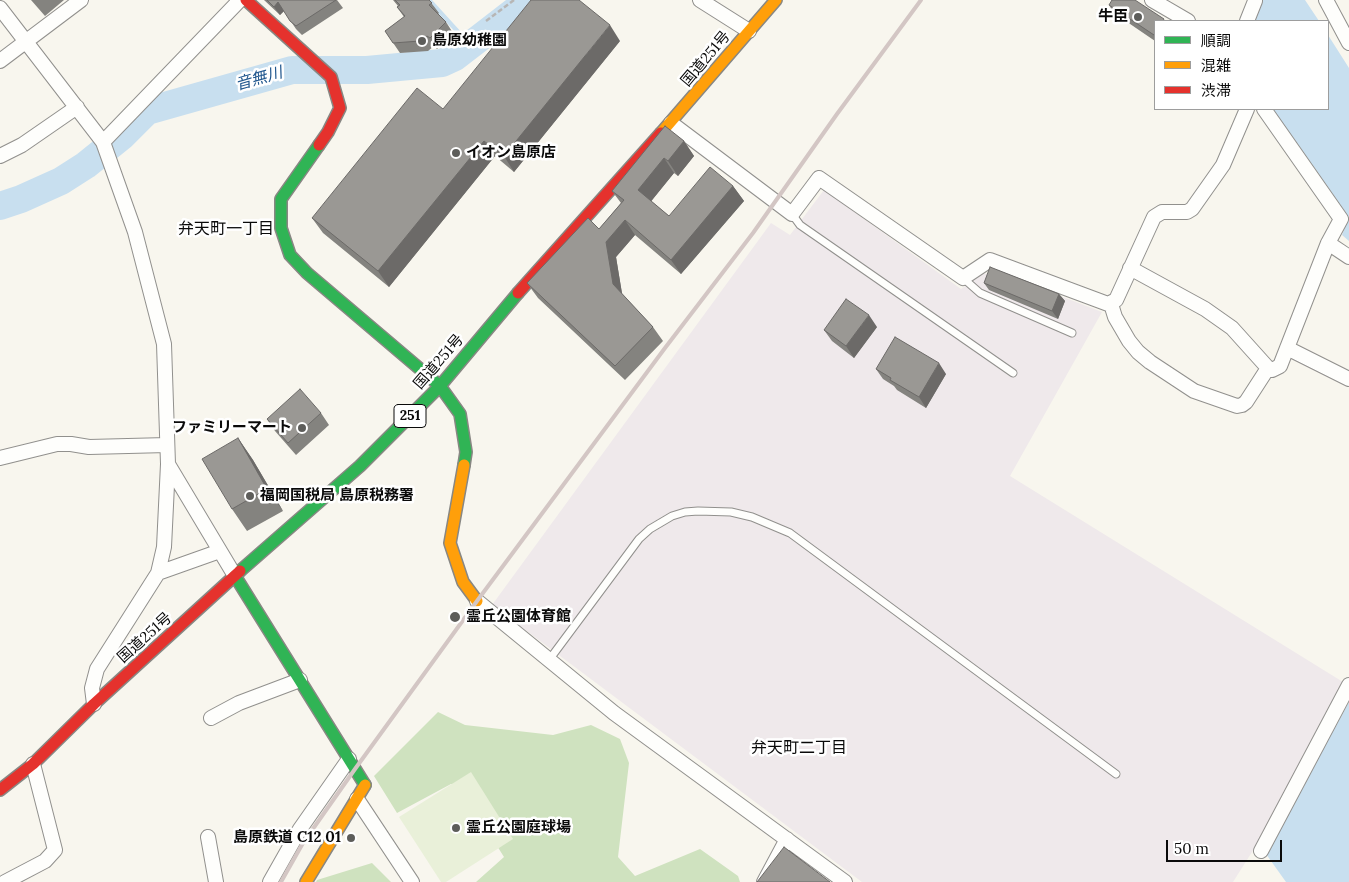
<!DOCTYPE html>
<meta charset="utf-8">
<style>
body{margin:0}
#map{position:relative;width:1349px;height:882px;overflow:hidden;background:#f8f6ee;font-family:Lora,"Noto Sans JP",serif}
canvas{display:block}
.legend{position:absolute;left:1154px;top:20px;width:175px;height:90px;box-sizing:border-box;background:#fff;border:1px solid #9d9d9d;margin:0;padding:6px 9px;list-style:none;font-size:15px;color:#0a0a0a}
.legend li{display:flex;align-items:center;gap:10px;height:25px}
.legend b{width:25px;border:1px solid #9d9d9d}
.scale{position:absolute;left:1166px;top:840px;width:116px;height:22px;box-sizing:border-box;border:2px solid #0a0a0a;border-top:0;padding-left:6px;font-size:15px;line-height:18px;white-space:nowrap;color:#0a0a0a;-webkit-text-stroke:4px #fff;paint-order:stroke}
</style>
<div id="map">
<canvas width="1349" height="882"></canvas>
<ul class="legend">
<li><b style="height:6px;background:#30b455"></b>順調</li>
<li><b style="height:6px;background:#ff9f0a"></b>混雑</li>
<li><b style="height:6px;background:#e5322d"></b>渋滞</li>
</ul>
<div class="scale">50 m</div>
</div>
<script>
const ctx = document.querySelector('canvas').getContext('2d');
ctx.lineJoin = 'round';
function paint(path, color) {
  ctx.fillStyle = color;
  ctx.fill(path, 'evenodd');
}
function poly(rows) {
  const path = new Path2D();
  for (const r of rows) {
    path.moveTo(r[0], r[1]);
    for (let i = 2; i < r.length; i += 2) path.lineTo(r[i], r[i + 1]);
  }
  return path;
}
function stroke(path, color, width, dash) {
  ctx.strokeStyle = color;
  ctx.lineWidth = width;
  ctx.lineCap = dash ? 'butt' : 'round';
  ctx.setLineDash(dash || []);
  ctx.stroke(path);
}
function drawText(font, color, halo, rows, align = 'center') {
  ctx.font = font + ' Lora,"Noto Sans JP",serif';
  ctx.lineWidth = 5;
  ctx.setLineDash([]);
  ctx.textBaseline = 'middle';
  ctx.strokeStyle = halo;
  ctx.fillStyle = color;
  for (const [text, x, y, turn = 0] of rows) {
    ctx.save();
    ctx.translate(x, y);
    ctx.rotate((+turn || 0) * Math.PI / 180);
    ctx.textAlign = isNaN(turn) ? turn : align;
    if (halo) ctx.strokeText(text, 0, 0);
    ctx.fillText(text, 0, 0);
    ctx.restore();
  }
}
paint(poly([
 [824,190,961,289,983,274,998,272,1102,312,1010,476,1343,682,1252,852,1233,882,862,882,492,605,771,223,790,235]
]), '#efe9eb');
paint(poly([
 [438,712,465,725,553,735,591,725,620,739,629,763,618,857,635,876,700,849,738,876,740,882,476,882,504,857,460,787,451,784,397,813,374,776],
 [372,863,391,882,316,882,317,880]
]), '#cfe2bf');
paint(poly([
 [471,772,513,839,446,882,441,882,399,817]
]), '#e9f0d9');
paint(poly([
 [1261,0,1305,0,1319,21,1252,21],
 [1328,35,1349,68,1349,241,1342,235,1349,217,1273,109,1328,109],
 [1349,702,1349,882,1286,882,1266,854]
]), '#c8dfef');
stroke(poly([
 [429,0,470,45]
]), '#c8dfef', 4.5);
stroke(poly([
 [0,206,21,199,61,181,86,165,122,136,147,111,292,70,367,70,442,63,455,57,529,0]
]), '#c8dfef', 28);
const lane = poly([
 [792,214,800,225,1013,373],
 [963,278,980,293,1072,333],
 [549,660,639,539,650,529,672,516,685,512,698,511,731,512,752,517,790,533,1116,774]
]);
const street = poly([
 [700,0,749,31],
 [1152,0,1188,21],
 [1326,0,1349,43],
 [0,8,103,142,135,232,164,344,168,464,164,547,158,573,97,669,92,688,94,704],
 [1247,21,1255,1],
 [0,61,81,0],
 [671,123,792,214,819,178,963,278,990,260,1108,304,1116,300,1154,217,1162,212,1187,212,1192,209,1223,165,1247,109],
 [103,142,240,0],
 [0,156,22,145,77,107],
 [1328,243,1349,257],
 [1130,268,1205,309,1232,328,1268,368,1272,370,1280,366,1328,243,1341,219,1264,109],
 [1111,304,1115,317,1129,341,1138,352,1150,362,1194,391,1237,406,1242,405,1246,402,1268,368],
 [1287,348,1349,379],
 [0,458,57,444,71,444,89,447,167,445],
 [168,464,235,576],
 [158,573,220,551],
 [477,601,614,713,845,882],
 [211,718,239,703,300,680],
 [357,799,412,882],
 [208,837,216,882],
 [1261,851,1349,685],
 [5,882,45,861,55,850,33,764],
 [270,882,300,829,349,759],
 [764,882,787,839]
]);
const fast = poly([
 [319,145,281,199,281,228,290,255,307,273,440,386,460,414,466,452,464,465],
 [240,571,360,466,440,386,518,293],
 [235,576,365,785]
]);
const slow = poly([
 [661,133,776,0],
 [464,465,450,543,463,582,477,601],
 [306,882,365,785]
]);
const jam = poly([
 [246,0,331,77,340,108,328,132,319,145],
 [518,293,661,133],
 [0,790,33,764,94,704,240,571]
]);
stroke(lane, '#91908d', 9);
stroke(street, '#91908d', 16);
stroke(fast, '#888783', 14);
stroke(slow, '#888783', 14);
stroke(jam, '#888783', 14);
stroke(poly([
 [486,21,514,0]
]), '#b7b6b5', 2.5, [5, 2.5]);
stroke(lane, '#fefefc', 7);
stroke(street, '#fefefc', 14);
stroke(fast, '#30b455', 11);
stroke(slow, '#ff9f0a', 11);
stroke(jam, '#e5322d', 11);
stroke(poly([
 [281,882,303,843,355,769,477,601,665,348,753,233,837,114,921,0]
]), '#d3c6c4', 4);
paint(poly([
 [31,0,64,0,45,16],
 [264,0,337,0,343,8,302,35,296,29,284,11,280,15],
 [393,0,429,0,439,13,438,14,446,22,453,33,437,49,434,46,428,51,400,53,385,31,404,17,397,7,398,6],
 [1109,5,1155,21,1155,41,1114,13],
 [620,41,514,172,495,156,389,287,323,233,312,218,443,109],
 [684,141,694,156,678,176,674,173,651,201,669,216,733,186,744,201,681,274,635,235,616,257,622,294,653,327,663,341,625,380,538,298,527,283,599,229,621,203,612,191],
 [984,283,1059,294,1065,301,1058,319,989,290],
 [877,327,854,358,832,341,824,330],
 [876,369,946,374,926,408,897,390,894,386,883,379],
 [321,413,329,425,296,455,275,431,267,419],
 [238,438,253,460,283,511,247,531,232,509]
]), '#84837f');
paint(poly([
 [278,2,284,11,280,15,274,7],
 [610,25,620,41,514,172,504,156],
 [484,141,495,156,389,287,378,271],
 [684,141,694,156,678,176,668,161],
 [664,158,674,173,649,204,638,190],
 [733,186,744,201,681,274,671,260],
 [625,220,635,235,616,257,623,299,613,284,606,242],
 [1059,294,1065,301,1058,319,1052,311],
 [869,315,877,327,854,358,846,346],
 [939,363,946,374,926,408,919,397],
 [238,438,253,460,283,511,267,489]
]), '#6c6a68');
const building = poly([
 [267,0,336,0,296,26,290,21,278,2,274,7,267,0],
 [395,0,429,0,432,3,429,5,446,22,430,38,427,36,420,41,393,43,385,31,405,16,397,7,400,5,395,0],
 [531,0,579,0,610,25,504,156,484,141,378,271,312,218,417,88,443,109,531,0],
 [1112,0,1135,0,1164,19,1163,21,1155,21,1155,33,1154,35,1109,5,1112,0],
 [665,126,684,141,668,161,664,158,638,190,669,216,710,167,733,186,671,260,625,220,606,242,613,284,653,327,615,366,527,283,588,218,599,229,624,200,612,191,665,126],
 [990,267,1059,294,1052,311,984,283,990,267],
 [846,299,869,315,846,346,824,330,846,299],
 [895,337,939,363,919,397,890,380,891,378,876,369,895,337],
 [300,389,321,413,288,443,267,419,300,389],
 [238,438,267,489,232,509,202,459,238,438],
 [784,847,830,882,757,882,784,847]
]);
paint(building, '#9a9894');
stroke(building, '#6c6a68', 1);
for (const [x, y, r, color] of [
 [1138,17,5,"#5d5d5a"],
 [422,41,5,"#5d5d5a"],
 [456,153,5,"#5d5d5a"],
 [302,428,5,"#5d5d5a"],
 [250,496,5,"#5d5d5a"],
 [455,617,6,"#5d5d5a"],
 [456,828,5,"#5d5d5a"],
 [351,838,5,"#5d5d5a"]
]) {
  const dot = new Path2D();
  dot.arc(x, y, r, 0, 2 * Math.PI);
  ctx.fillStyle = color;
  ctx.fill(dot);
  stroke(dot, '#fff', 2);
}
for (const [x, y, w] of [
 [410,416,32]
]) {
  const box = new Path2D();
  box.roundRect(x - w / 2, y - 11.5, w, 23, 4);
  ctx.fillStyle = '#fff';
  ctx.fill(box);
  stroke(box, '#0a0a0a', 1);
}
drawText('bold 14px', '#0a0a0a', null, [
 ["251",410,416]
]);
drawText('bold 15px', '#0a0a0a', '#fff', [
 ["牛臣",1128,17,"right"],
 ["島原幼稚園",432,41],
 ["イオン島原店",466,153],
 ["ファミリーマート",292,428,"right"],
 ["福岡国税局 島原税務署",260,496],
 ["霊丘公園体育館",466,617],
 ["霊丘公園庭球場",466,828],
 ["島原鉄道 C12 01",341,838,"right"]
], 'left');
drawText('15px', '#0a0a0a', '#fff', [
 ["国道251号",706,59,-50],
 ["国道251号",439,362,-49],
 ["国道251号",145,638,-42]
]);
drawText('italic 16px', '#21578e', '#fff', [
 ["音無川",259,79,-16]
]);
drawText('16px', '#0a0a0a', '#fff', [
 ["弁天町一丁目",226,229],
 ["弁天町二丁目",799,748]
]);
</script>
